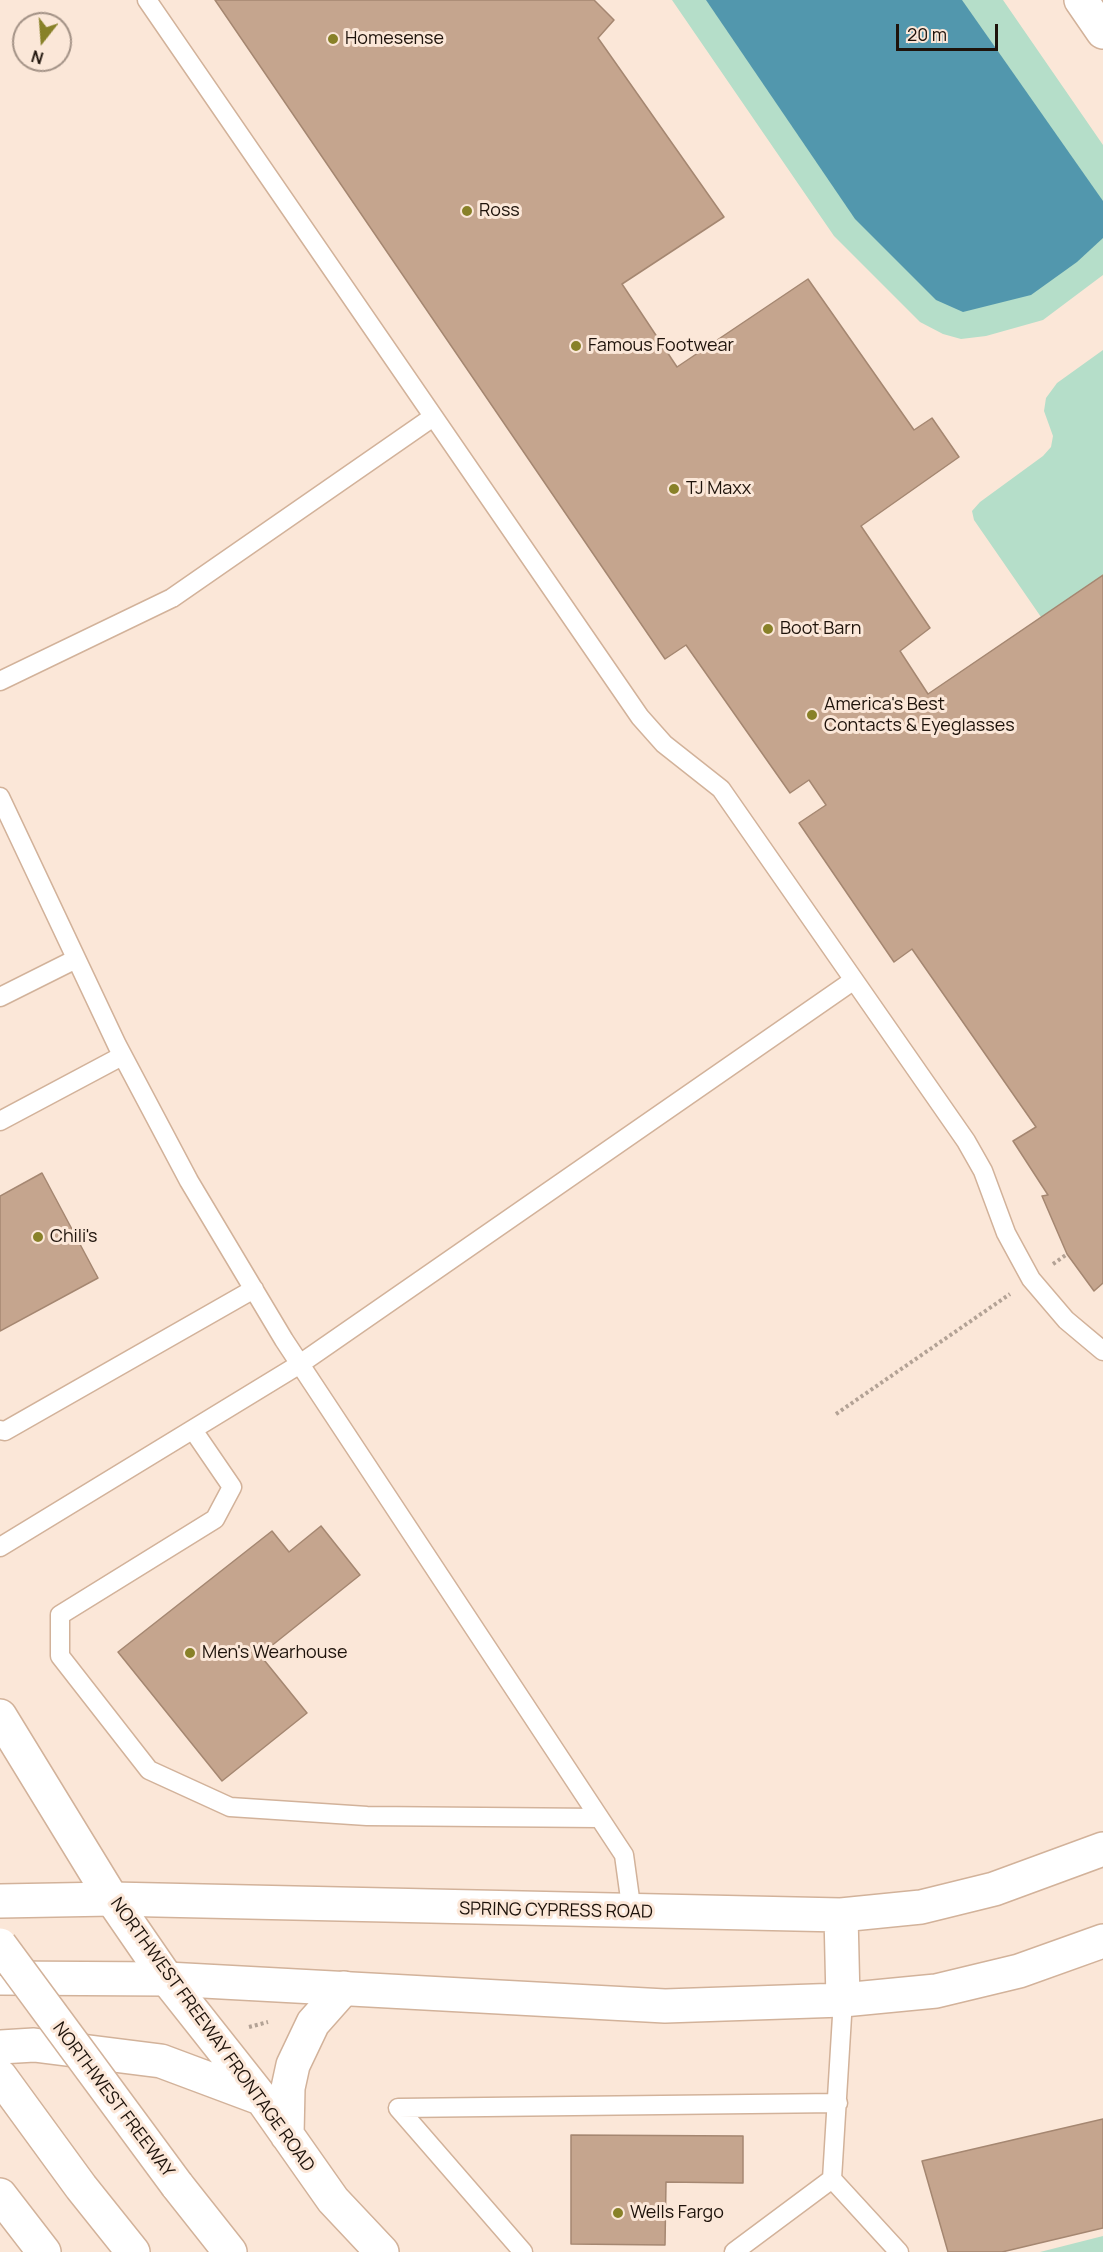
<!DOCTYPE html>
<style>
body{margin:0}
#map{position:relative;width:1103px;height:2252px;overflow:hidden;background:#fbe7d8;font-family:Manrope,sans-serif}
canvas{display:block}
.north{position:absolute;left:12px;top:12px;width:60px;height:60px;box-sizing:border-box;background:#fbe7d8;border:2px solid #a39286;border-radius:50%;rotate:197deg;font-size:16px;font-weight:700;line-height:24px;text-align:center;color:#1e130b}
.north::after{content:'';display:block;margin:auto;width:21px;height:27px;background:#888128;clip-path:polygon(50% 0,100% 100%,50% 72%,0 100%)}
.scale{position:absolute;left:896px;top:24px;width:102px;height:27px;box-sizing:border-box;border:3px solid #1e130b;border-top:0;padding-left:8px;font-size:18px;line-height:21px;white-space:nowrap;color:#1e130b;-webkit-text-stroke:4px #fbe7d8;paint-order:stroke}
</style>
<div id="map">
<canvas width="1103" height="2252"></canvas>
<div class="north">N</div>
<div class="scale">20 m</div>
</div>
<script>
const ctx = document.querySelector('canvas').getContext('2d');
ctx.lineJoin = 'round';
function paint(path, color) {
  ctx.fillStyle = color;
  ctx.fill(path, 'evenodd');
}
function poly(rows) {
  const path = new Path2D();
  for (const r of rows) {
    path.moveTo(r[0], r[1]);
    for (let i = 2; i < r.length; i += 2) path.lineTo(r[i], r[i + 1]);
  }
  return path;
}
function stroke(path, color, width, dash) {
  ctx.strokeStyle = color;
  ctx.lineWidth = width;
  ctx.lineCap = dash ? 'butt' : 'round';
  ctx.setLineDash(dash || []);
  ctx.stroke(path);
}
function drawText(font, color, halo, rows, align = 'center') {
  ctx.font = font + ' Manrope,sans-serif';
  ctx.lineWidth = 6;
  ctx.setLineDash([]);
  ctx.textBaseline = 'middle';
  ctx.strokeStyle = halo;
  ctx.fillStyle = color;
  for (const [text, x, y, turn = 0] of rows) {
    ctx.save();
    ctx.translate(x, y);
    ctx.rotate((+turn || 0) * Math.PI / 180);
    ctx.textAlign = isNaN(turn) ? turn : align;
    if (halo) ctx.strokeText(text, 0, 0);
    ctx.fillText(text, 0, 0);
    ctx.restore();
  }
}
paint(poly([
 [672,0,1003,0,1103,145,1103,275,1043,320,986,336,961,339,943,334,920,322,834,236],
 [1103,350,1103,575,1041,617,974,520,972,511,980,502,1043,456,1051,447,1053,436,1044,411,1046,398,1057,383],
 [1103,2236,1103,2252,1040,2252]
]), '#b5dec9');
paint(poly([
 [706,0,962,0,1103,201,1103,238,1077,262,1031,295,963,312,936,300,855,219]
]), '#5297ad');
const building = poly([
 [215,0,594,0,614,20,598,38,724,217,622,284,677,367,808,279,914,430,932,418,959,457,861,526,930,628,900,651,928,694,1103,575,1103,1283,1094,1291,1067,1254,1042,1196,1048,1195,1013,1141,1036,1127,912,949,894,962,799,823,826,805,809,780,790,793,686,645,665,659,215,0],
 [42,1173,98,1278,0,1331,0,1196,42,1173],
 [321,1526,360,1575,260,1655,307,1713,222,1781,118,1652,272,1531,289,1552,321,1526],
 [1103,2119,1103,2228,1002,2252,948,2252,922,2161,1103,2119],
 [571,2135,743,2136,743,2183,666,2182,665,2245,571,2244,571,2135]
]);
paint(building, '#c5a58e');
stroke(building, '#a58771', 1.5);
const service = poly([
 [147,0,640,717,664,744,721,789,966,1141,983,1171,1006,1233,1031,1279,1066,1320,1103,1351],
 [0,681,172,598,433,417],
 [0,797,117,1045,189,1181,284,1340,624,1855,632,1913],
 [0,997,76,959],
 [0,1121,122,1056],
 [0,1430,5,1431,254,1289],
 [193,1430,232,1487,215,1519,60,1615,60,1656,149,1770,230,1807,367,1816,599,1818],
 [0,1547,300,1364,854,980],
 [843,2000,832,2179,899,2252],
 [523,2252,398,2108,838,2103],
 [734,2252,832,2179]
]);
const tertiary = poly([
 [1081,0,1103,32],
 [112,1899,841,1915,921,1907,994,1889,1103,1849],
 [841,1915,843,2000],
 [167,1979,665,2006,843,2000,936,1991,1019,1971,1103,1941]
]);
const secondary = poly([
 [0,1716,112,1899,167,1979,262,2099,333,2200,382,2252],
 [0,2047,34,2045,161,2061,260,2098],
 [287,2135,288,2088,293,2065,313,2023,344,1988]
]);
const primary = poly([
 [0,1901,112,1899],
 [0,1978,167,1979]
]);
const motorway = poly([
 [0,2076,81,2187,133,2252],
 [177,2185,230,2252],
 [0,2195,44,2252]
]);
stroke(service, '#d2b29a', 21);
stroke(tertiary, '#d2b29a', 36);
stroke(secondary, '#d2b29a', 36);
stroke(primary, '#d2b29a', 36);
stroke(motorway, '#d2b29a', 36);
stroke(poly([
 [1053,1264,1067,1254],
 [836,1414,1010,1294],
 [249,2027,268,2022]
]), '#b3a295', 4, [3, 3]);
stroke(service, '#fff', 18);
stroke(tertiary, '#fff', 33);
stroke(secondary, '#fff', 33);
stroke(primary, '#fff', 33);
stroke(motorway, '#fff', 33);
const motorwayBridge = poly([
 [0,1945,177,2185]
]);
stroke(motorwayBridge, '#d2b29a', 36, []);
stroke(motorwayBridge, '#fff', 33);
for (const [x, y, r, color] of [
 [333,39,6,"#888128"],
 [467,211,6,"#888128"],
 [576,346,6,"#888128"],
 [674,489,6,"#888128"],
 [768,629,6,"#888128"],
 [812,715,6,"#888128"],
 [38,1237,6,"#888128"],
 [190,1653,6,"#888128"],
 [618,2213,6,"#888128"]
]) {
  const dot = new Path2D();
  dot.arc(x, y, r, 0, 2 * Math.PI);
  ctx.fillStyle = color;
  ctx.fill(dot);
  stroke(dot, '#fbe7d8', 2);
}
drawText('18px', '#1e130b', '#fbe7d8', [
 ["Homesense",345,39],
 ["Ross",479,211],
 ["Famous Footwear",588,346],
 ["TJ Maxx",686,489],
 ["Boot Barn",780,629],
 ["America's Best",824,705],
 ["Contacts & Eyeglasses",824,726],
 ["Chili's",50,1237],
 ["Men's Wearhouse",202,1653],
 ["Wells Fargo",630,2213]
], 'left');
drawText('18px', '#1e130b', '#fbe7d8', [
 ["SPRING CYPRESS ROAD",556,1911,1],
 ["NORTHWEST FREEWAY FRONTAGE ROAD",212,2035,54],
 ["NORTHWEST FREEWAY",113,2100,53]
]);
</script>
